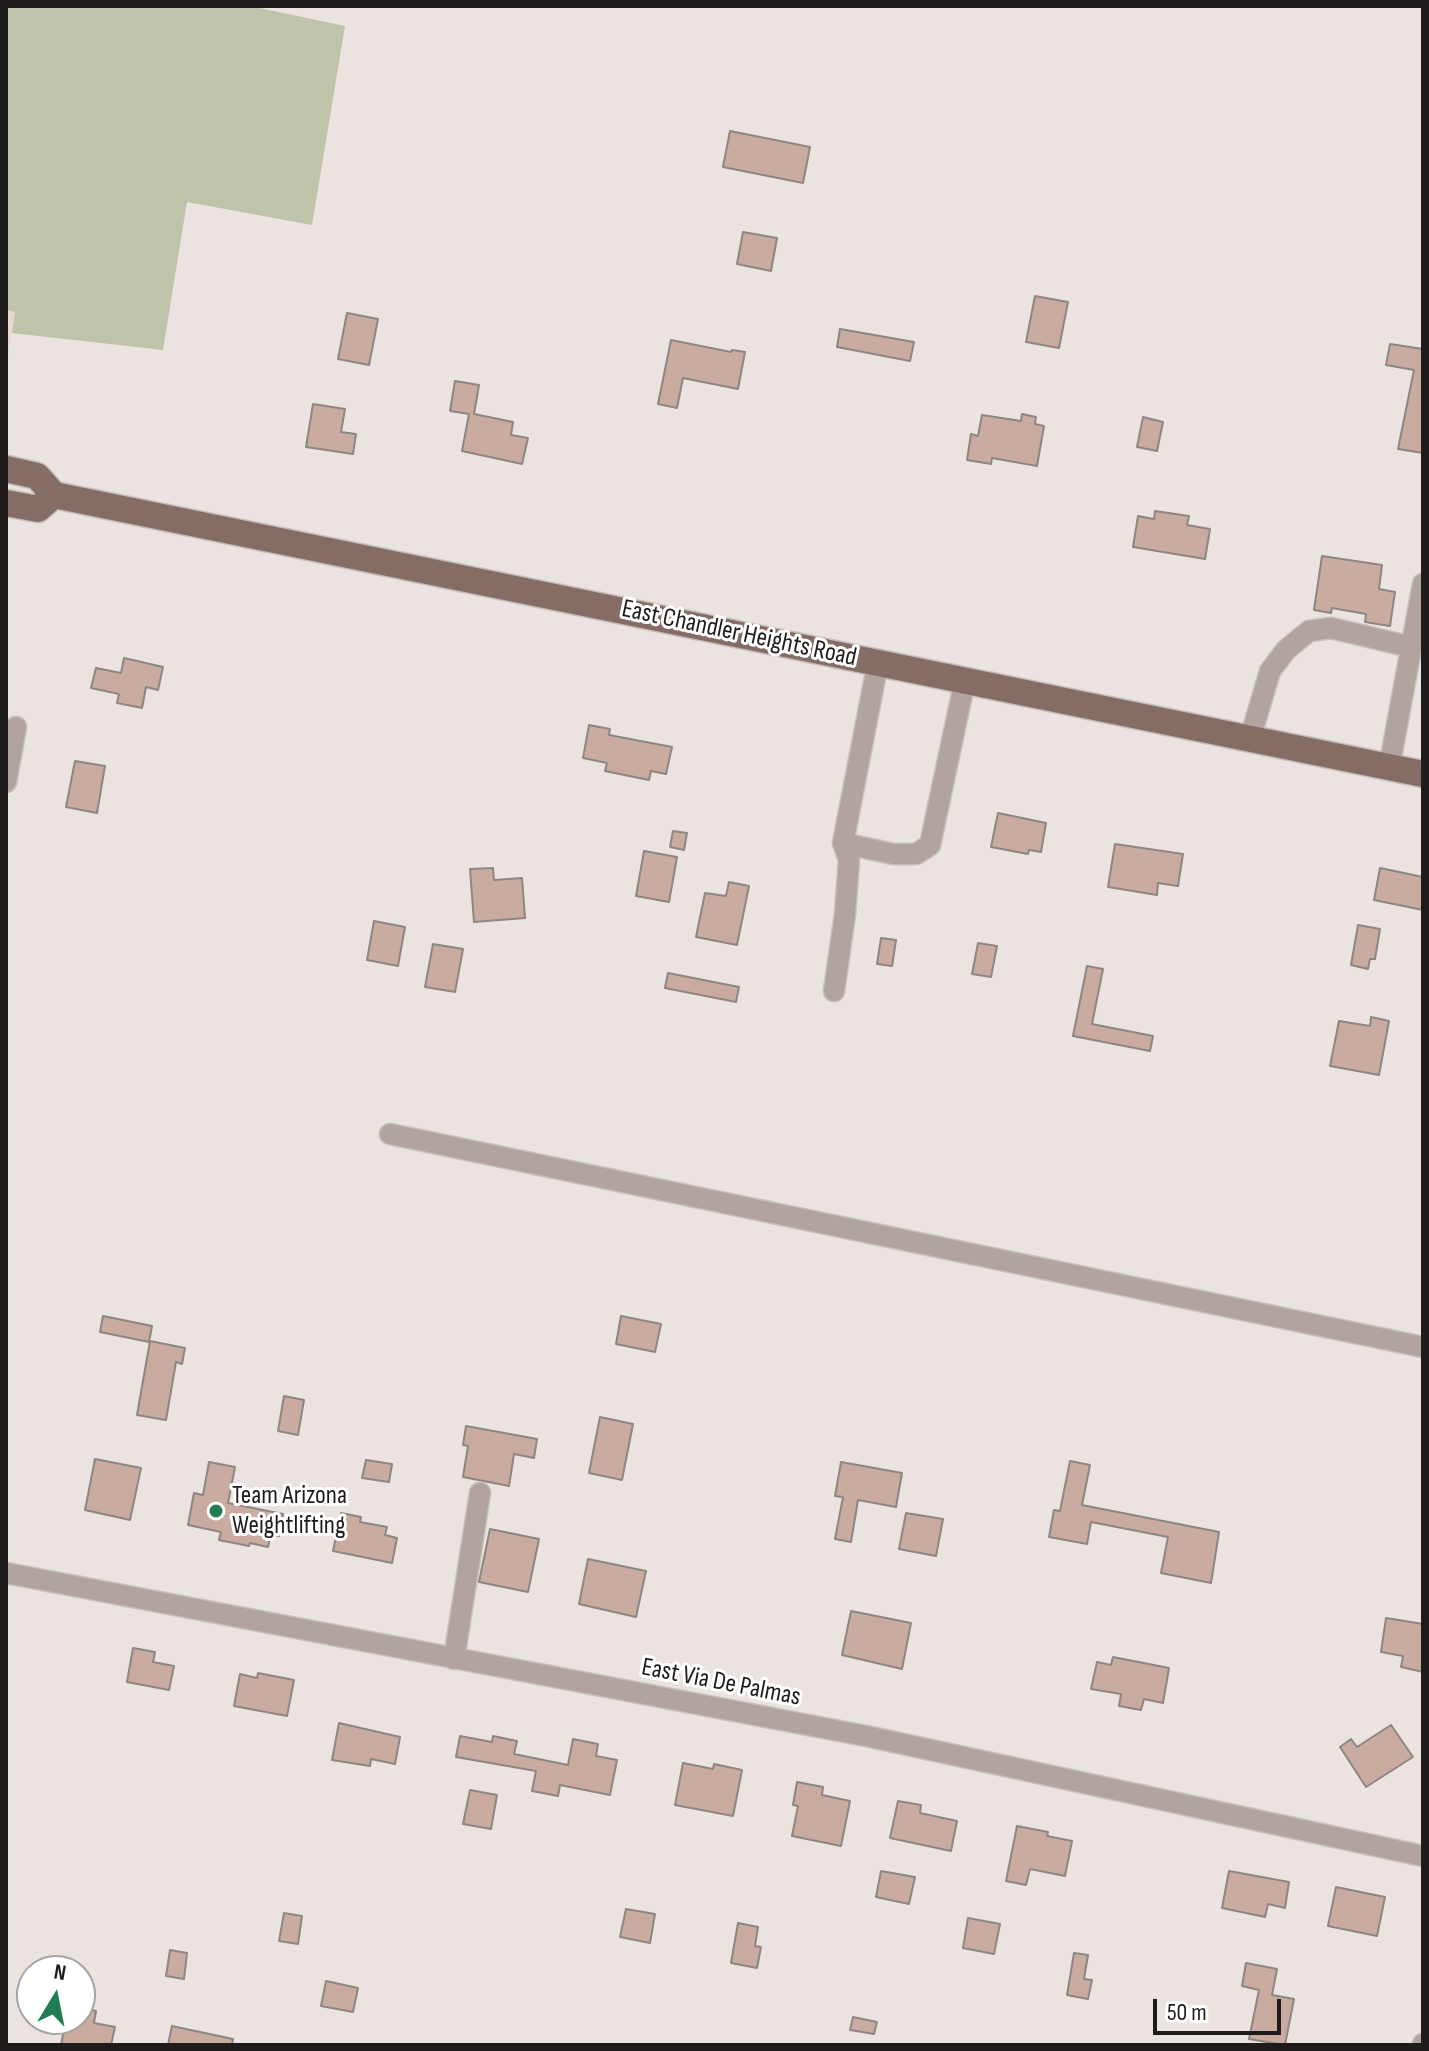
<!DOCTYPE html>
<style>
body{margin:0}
#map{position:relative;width:1429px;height:2051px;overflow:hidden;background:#ebe3e0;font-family:"Sofia Sans Condensed",sans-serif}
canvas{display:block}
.frame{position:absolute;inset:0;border:8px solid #1e1b1a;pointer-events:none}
.north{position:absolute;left:16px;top:1955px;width:80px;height:80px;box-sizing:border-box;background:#fff;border:2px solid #a5a4a3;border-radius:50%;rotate:10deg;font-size:22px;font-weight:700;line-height:32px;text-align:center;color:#1e1b1a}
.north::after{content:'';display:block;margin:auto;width:28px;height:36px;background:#217d52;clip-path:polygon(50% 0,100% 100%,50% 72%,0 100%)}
.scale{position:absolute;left:1153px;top:1999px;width:128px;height:36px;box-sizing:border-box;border:4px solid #1e1b1a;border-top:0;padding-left:10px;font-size:24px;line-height:28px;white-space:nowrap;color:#1e1b1a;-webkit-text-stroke:6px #fff;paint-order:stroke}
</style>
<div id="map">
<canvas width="1429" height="2051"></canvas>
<div class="frame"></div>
<div class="north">N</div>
<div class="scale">50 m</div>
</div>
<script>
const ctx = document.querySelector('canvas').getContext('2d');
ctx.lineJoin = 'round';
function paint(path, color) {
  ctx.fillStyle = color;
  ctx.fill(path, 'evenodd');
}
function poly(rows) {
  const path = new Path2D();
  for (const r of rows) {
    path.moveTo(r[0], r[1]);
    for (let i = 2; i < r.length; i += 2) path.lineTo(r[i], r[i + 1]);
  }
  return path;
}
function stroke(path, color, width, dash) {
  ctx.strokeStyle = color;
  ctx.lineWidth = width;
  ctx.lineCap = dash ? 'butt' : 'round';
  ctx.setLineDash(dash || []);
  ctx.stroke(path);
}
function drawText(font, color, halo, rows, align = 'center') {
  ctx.font = font + ' "Sofia Sans Condensed",sans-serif';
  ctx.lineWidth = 6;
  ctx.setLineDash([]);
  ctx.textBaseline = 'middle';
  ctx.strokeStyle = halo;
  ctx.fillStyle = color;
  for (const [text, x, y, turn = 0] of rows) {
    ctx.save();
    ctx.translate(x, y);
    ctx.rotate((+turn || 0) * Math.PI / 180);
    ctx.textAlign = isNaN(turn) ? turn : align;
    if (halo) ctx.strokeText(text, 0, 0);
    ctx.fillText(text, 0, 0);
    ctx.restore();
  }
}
paint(poly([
 [6,310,15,312,6,367]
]), '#e8d7d1');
paint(poly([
 [6,6,250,6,345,26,312,225,187,202,163,350,12,333,15,312,6,310]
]), '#bec3aa');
const building = poly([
 [730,131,810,147,803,183,723,167,730,131],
 [743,232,777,238,771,271,737,264,743,232],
 [1035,296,1068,302,1059,348,1026,342,1035,296],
 [347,313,378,319,369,365,338,359,347,313],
 [840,329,914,342,910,361,837,347,840,329],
 [671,340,731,352,732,350,745,352,738,389,683,378,677,408,658,404,671,340],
 [1390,344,1423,349,1423,453,1398,449,1414,370,1386,365,1390,344],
 [455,381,479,385,474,414,513,422,511,435,528,438,522,464,462,451,469,414,450,411,455,381],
 [313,404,345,409,341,432,356,434,353,454,306,447,313,404],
 [1022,414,1036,417,1035,424,1044,426,1037,466,992,458,991,464,967,460,971,434,978,436,982,415,1021,421,1022,414],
 [1143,417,1163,422,1157,451,1137,447,1143,417],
 [1155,511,1189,516,1187,525,1210,529,1205,559,1133,547,1138,516,1154,519,1155,511],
 [1322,556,1382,565,1379,589,1395,592,1390,626,1365,622,1366,614,1332,608,1331,613,1314,610,1322,556],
 [124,658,163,667,158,690,146,687,142,708,117,703,119,694,91,688,96,668,121,673,124,658],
 [589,725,610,729,609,735,672,747,666,774,651,771,649,780,605,771,607,763,583,758,589,725],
 [75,761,105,766,97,813,66,807,75,761],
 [998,813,1046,823,1041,852,1029,850,1028,854,991,847,998,813],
 [673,831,687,833,684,850,670,847,673,831],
 [1115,844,1183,854,1178,886,1158,883,1157,895,1108,887,1115,844],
 [644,851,677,857,669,902,636,896,644,851],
 [493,868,494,880,522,878,525,918,474,922,470,869,493,868],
 [1380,868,1423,877,1423,910,1374,900,1380,868],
 [729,882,749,886,737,945,696,937,705,893,726,896,729,882],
 [374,921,405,927,398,966,367,960,374,921],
 [1358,925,1380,929,1375,959,1370,959,1368,969,1351,965,1358,925],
 [881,938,896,940,892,966,877,964,881,938],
 [978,943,997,946,991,977,972,974,978,943],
 [433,944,463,949,455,992,425,987,433,944],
 [1087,966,1103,969,1092,1024,1153,1036,1150,1051,1073,1036,1087,966],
 [668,973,739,987,736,1002,665,988,668,973],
 [1371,1017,1389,1021,1379,1075,1330,1066,1339,1021,1370,1026,1371,1017],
 [103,1316,152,1326,149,1342,100,1332,103,1316],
 [621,1316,661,1324,655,1352,616,1344,621,1316],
 [150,1341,185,1348,182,1364,176,1362,166,1420,137,1415,150,1341],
 [284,1396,304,1400,298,1435,278,1431,284,1396],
 [600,1417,633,1424,622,1480,589,1473,600,1417],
 [466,1426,537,1439,534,1458,514,1454,509,1486,463,1477,468,1446,463,1445,466,1426],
 [95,1459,141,1468,130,1520,85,1510,95,1459],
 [366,1460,392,1464,389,1482,362,1478,366,1460],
 [1070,1461,1090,1465,1082,1505,1219,1532,1211,1583,1161,1573,1168,1537,1091,1522,1087,1544,1049,1537,1054,1510,1060,1511,1070,1461],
 [209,1462,235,1467,228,1503,283,1514,279,1536,271,1534,268,1547,250,1543,249,1546,219,1540,221,1532,188,1525,194,1493,203,1495,209,1462],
 [841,1462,902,1473,896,1507,858,1500,851,1542,835,1539,843,1497,835,1496,841,1462],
 [341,1513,361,1517,360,1522,387,1527,385,1535,397,1538,392,1563,333,1551,341,1513],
 [906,1513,943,1519,936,1556,899,1549,906,1513],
 [490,1529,539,1539,528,1592,479,1582,490,1529],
 [588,1559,646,1571,636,1617,579,1604,588,1559],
 [851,1611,911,1623,902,1669,842,1655,851,1611],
 [1386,1618,1423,1624,1423,1672,1401,1667,1403,1656,1381,1652,1386,1618],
 [133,1648,155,1652,153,1662,174,1666,169,1690,127,1682,133,1648],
 [1113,1657,1169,1668,1163,1703,1144,1699,1141,1710,1119,1706,1121,1694,1091,1689,1097,1662,1111,1665,1113,1657],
 [258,1673,294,1680,287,1716,234,1706,240,1674,257,1678,258,1673],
 [339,1723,400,1737,395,1764,371,1759,370,1766,332,1760,339,1723],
 [1391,1725,1413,1757,1366,1787,1340,1747,1351,1739,1357,1747,1391,1725],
 [460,1736,492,1742,493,1736,517,1741,514,1754,568,1765,573,1739,598,1744,596,1756,617,1760,610,1795,560,1785,558,1796,532,1791,536,1771,456,1757,460,1736],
 [683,1763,713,1769,714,1764,742,1770,733,1816,675,1805,683,1763],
 [797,1782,823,1787,822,1795,850,1801,841,1846,792,1836,798,1806,793,1805,797,1782],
 [470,1790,497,1795,491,1829,463,1824,470,1790],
 [898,1801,921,1805,920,1813,957,1821,951,1851,890,1838,898,1801],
 [1017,1826,1048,1832,1047,1836,1072,1841,1065,1876,1030,1869,1026,1885,1006,1881,1017,1826],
 [881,1871,915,1877,909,1904,876,1897,881,1871],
 [1229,1871,1289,1882,1285,1908,1268,1904,1265,1917,1222,1908,1229,1871],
 [1336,1887,1385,1897,1377,1936,1328,1926,1336,1887],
 [626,1909,655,1914,650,1943,620,1937,626,1909],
 [284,1913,302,1916,298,1944,279,1941,284,1913],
 [968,1918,1000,1924,994,1954,963,1948,968,1918],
 [738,1923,758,1927,755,1946,761,1947,757,1968,731,1963,738,1923],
 [170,1950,187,1953,184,1979,166,1976,170,1950],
 [1074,1953,1088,1955,1084,1979,1092,1980,1088,1999,1067,1995,1074,1953],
 [1246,1963,1277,1969,1272,1995,1294,1999,1285,2045,1249,2039,1259,1990,1242,1986,1246,1963],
 [326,1981,358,1988,353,2012,321,2006,326,1981],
 [80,2008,96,2011,94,2023,115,2027,111,2045,61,2045,66,2019,80,2019,80,2008],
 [853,2017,877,2022,874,2034,850,2030,853,2017],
 [172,2026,233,2039,232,2045,168,2045,172,2026]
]);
paint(building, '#caab9f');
stroke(building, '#8e8683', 2);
const minor = poly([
 [1250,739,1270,671,1286,650,1309,631,1331,628,1411,647],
 [1389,768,1423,584],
 [6,782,16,727],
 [843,843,893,854,916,854,930,845,965,680],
 [834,991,845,914,849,860,843,843,878,662],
 [390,1134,1423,1347],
 [6,1573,866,1736,1423,1856],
 [454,1659,480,1493],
 [1423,2045,1423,2044]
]);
const major = poly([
 [6,469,37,476,54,495,1423,774],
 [6,503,38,509,54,495]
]);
stroke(minor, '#c6bfbc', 23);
stroke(major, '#c6bfbc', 29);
stroke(minor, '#b1a39e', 20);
stroke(major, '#856c64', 26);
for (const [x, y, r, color] of [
 [216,1511,8,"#217d52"]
]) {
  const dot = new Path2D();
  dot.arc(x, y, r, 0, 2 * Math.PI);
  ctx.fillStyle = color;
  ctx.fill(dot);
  stroke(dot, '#fff', 3);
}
drawText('26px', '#1e1b1a', '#fff', [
 ["East Chandler Heights Road",739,634,12],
 ["East Via De Palmas",721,1683,11]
]);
drawText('26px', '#1e1b1a', '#fff', [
 ["Team Arizona",232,1496],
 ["Weightlifting",232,1526]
], 'left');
</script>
